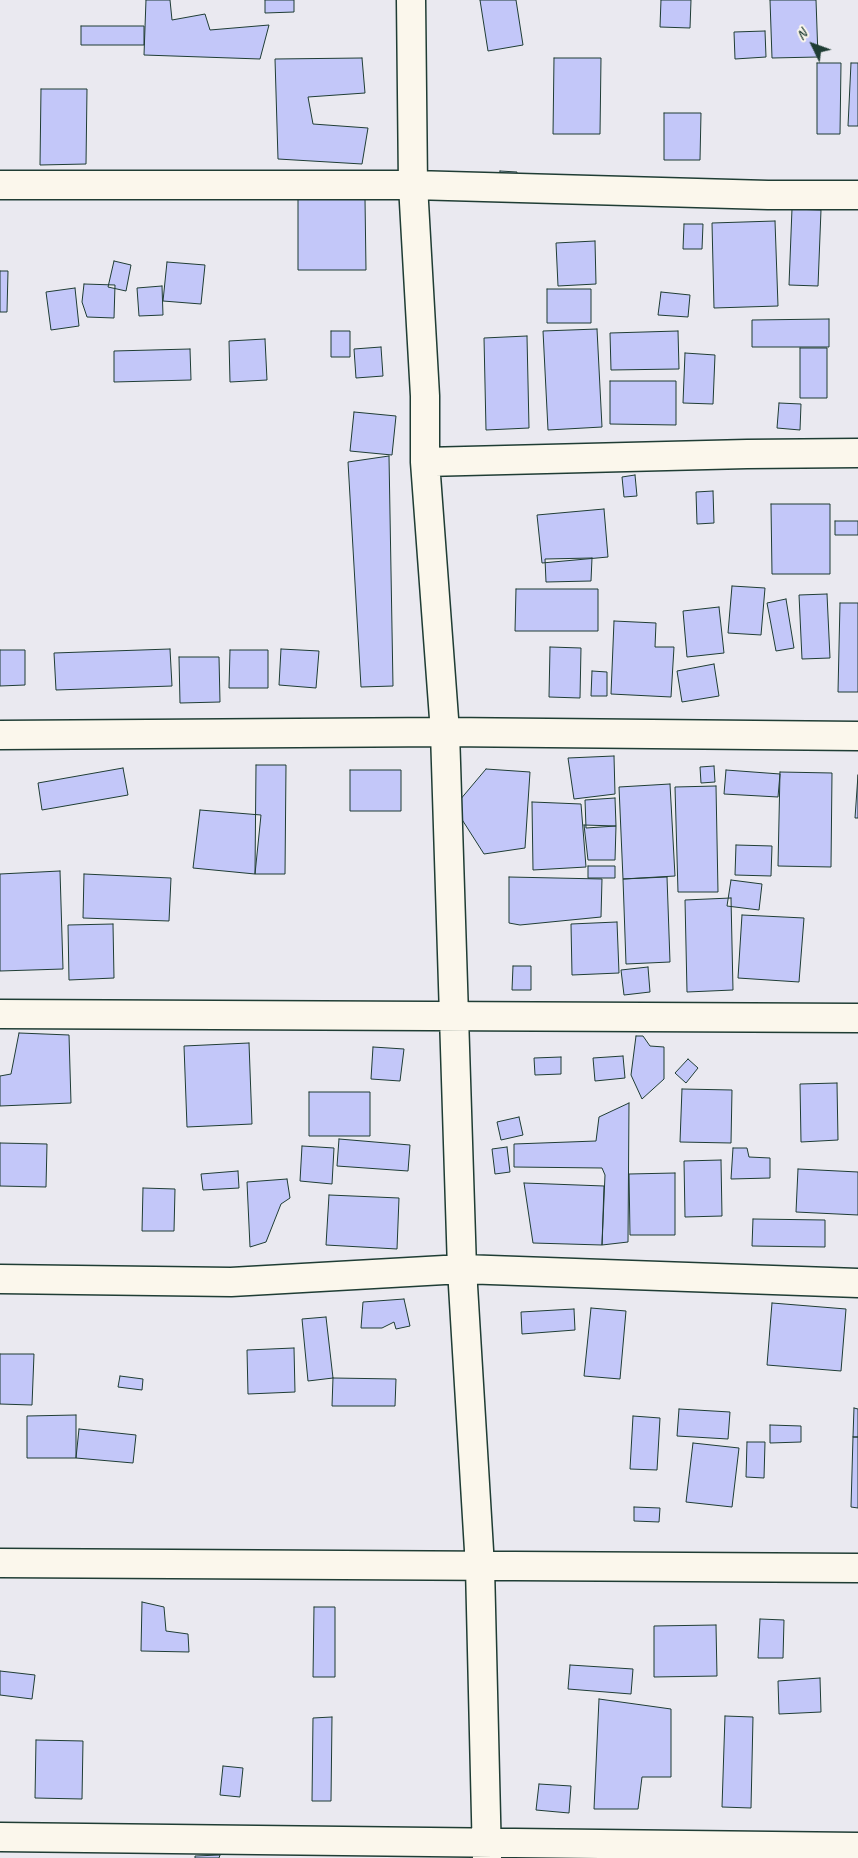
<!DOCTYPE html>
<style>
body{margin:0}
#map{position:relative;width:858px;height:1858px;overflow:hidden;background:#eae9f0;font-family:Caveat,sans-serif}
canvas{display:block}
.north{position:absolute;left:788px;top:20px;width:50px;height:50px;-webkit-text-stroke:4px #fbf7ec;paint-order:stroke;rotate:312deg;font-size:14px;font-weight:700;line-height:20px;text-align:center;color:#1f3d34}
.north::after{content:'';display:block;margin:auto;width:18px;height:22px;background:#1f3d34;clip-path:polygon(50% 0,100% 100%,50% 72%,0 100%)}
</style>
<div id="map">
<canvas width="858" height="1858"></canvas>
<div class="north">N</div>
</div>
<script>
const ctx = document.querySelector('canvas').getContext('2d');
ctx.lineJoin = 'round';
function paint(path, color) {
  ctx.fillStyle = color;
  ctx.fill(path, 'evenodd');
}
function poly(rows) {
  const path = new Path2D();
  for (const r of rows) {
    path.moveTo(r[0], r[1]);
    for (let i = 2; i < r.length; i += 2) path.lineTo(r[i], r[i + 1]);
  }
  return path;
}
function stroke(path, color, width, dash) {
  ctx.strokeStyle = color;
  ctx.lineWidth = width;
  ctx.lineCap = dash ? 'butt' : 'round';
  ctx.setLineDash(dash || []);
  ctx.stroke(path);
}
const building = poly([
 [146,0,170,0,172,20,205,14,210,30,269,25,260,59,144,55,146,0],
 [265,0,294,0,294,12,265,13,265,0],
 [480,0,516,0,523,45,488,51,480,0],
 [661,0,691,0,690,28,660,27,661,0],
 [770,0,816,0,818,57,772,58,770,0],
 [81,26,144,26,144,45,81,45,81,26],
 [765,31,766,57,735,59,734,32,765,31],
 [362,58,365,93,308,97,313,124,368,128,362,164,278,159,275,59,362,58],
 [554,58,601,58,600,134,553,134,554,58],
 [817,63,841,63,840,134,817,134,817,63],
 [851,63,858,63,858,126,848,126,851,63],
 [41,89,87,89,86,164,40,165,41,89],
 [664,113,701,113,700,160,664,160,664,113],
 [500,171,517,172,516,186,499,185,500,171],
 [365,198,366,270,298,270,298,199,365,198],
 [792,209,821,210,818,286,789,285,792,209],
 [775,221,778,306,714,308,712,223,775,221],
 [684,224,703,224,702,249,683,249,684,224],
 [595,241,596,284,558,286,556,243,595,241],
 [114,261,131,265,126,291,108,287,114,261],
 [167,262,205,265,201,304,163,301,167,262],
 [0,271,8,271,7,312,0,312,0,271],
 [84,284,115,285,114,318,87,317,82,302,84,284],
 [162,286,163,315,139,316,137,288,162,286],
 [75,288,79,326,51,330,46,292,75,288],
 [547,289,591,289,591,323,547,323,547,289],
 [661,292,690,295,688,317,658,315,661,292],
 [829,319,829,347,752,347,752,320,829,319],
 [597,329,602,427,548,430,543,331,597,329],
 [331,331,350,331,350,357,331,357,331,331],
 [678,331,679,369,611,370,610,333,678,331],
 [527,336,529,428,486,430,484,338,527,336],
 [265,339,267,380,230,382,229,341,265,339],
 [381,347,383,376,356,378,354,349,381,347],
 [800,348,827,348,827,398,800,398,800,348],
 [190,349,191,380,114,382,114,351,190,349],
 [685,353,715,355,713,404,683,403,685,353],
 [610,381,676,381,676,425,610,424,610,381],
 [779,403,801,404,800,430,777,428,779,403],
 [354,412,396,416,392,455,350,451,354,412],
 [389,456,393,686,361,687,348,462,389,456],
 [635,475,637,496,624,497,622,477,635,475],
 [713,491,714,523,697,524,696,492,713,491],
 [771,504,830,504,830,574,772,574,771,504],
 [604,509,608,557,542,563,537,515,604,509],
 [835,521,858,521,858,535,835,535,835,521],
 [592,558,591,581,546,582,545,559,592,558],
 [732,586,765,588,761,635,728,633,732,586],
 [516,589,598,589,598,631,515,631,516,589],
 [827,594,830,658,802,659,799,595,827,594],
 [786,599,794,648,776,651,767,603,786,599],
 [840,603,858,603,858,692,838,692,840,603],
 [719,607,724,653,687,657,683,611,719,607],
 [614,621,656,623,655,647,674,647,671,697,611,694,614,621],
 [550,647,581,648,580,698,549,697,550,647],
 [170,649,172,686,56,690,54,653,170,649],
 [281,649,319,651,316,688,279,685,281,649],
 [0,650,25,650,25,685,0,686,0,650],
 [230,650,268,650,268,688,229,688,230,650],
 [179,657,219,657,220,702,180,703,179,657],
 [714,664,719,696,682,702,677,671,714,664],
 [592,671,607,672,607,696,591,696,592,671],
 [614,756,615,794,574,799,568,758,614,756],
 [256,765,286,765,285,874,255,874,256,765],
 [714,766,715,782,701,783,700,767,714,766],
 [123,768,128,795,42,810,38,783,123,768],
 [486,769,530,772,525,848,484,854,454,807,486,769],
 [350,770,401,770,401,811,350,811,350,770],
 [726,770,780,774,778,797,724,794,726,770],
 [780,772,832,773,831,867,778,866,780,772],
 [858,775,858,818,855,818,858,775],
 [670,784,675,876,623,879,619,787,670,784],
 [716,786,718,892,678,892,675,787,716,786],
 [615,798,616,826,586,828,585,800,615,798],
 [532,802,581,804,586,867,533,870,532,802],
 [200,810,261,815,255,874,193,868,200,810],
 [584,825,616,826,615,860,588,860,584,825],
 [736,845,772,846,771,876,735,875,736,845],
 [588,866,615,866,615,878,588,878,588,866],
 [60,871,63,969,0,971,0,874,60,871],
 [84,874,171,878,169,921,83,918,84,874],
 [509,877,602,879,601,917,520,925,509,923,509,877],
 [667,877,670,962,626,964,623,879,667,877],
 [731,880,762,884,759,910,727,906,731,880],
 [731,898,733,990,687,992,685,900,731,898],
 [742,915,804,918,799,982,738,978,742,915],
 [617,922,619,973,572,975,571,924,617,922],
 [113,924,114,978,69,980,68,925,113,924],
 [513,966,531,966,531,990,512,990,513,966],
 [648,967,650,992,624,995,621,970,648,967],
 [19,1033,69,1035,71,1103,0,1106,0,1076,11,1074,19,1033],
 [636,1036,643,1036,650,1046,664,1047,664,1079,642,1099,631,1075,636,1036],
 [249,1043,252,1124,187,1127,184,1046,249,1043],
 [373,1047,404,1049,400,1081,371,1079,373,1047],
 [623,1056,625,1078,595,1081,593,1058,623,1056],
 [561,1057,561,1074,535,1075,534,1058,561,1057],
 [688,1059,698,1068,686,1083,675,1073,688,1059],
 [837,1083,838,1140,801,1142,800,1084,837,1083],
 [682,1089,732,1090,731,1143,680,1142,682,1089],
 [309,1092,370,1092,370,1136,309,1136,309,1092],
 [629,1103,628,1242,602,1245,605,1175,602,1168,514,1167,514,1144,596,1141,599,1117,629,1103],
 [519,1117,523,1135,501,1140,497,1122,519,1117],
 [339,1139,410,1145,408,1171,337,1166,339,1139],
 [0,1143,47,1144,46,1187,0,1186,0,1143],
 [302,1146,334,1148,332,1184,300,1181,302,1146],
 [507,1147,510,1172,495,1174,492,1149,507,1147],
 [733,1148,747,1148,749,1157,770,1158,770,1178,731,1179,733,1148],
 [721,1160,722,1216,685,1217,684,1161,721,1160],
 [798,1169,858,1172,858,1215,796,1212,798,1169],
 [238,1171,239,1188,203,1190,201,1174,238,1171],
 [675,1173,675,1235,630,1235,629,1174,675,1173],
 [287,1179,290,1198,281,1204,266,1242,250,1247,247,1182,287,1179],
 [524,1183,604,1186,602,1245,533,1243,524,1183],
 [143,1188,175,1189,174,1231,142,1231,143,1188],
 [329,1195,399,1198,397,1249,326,1245,329,1195],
 [753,1219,825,1220,825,1247,752,1246,753,1219],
 [404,1299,410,1326,396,1329,394,1322,382,1328,361,1328,363,1302,404,1299],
 [772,1303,846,1309,841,1371,767,1365,772,1303],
 [591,1308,626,1311,620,1379,584,1376,591,1308],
 [574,1309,575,1330,522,1334,521,1312,574,1309],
 [326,1317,333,1378,308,1381,302,1319,326,1317],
 [294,1348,295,1392,248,1394,247,1350,294,1348],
 [0,1354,34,1354,32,1405,0,1404,0,1354],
 [120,1376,143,1379,142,1390,118,1387,120,1376],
 [333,1378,396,1379,395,1406,332,1406,333,1378],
 [854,1408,858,1409,858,1437,853,1437,854,1408],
 [679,1409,730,1412,728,1439,677,1436,679,1409],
 [76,1415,76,1458,27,1458,27,1416,76,1415],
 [633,1416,660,1418,657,1470,630,1469,633,1416],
 [770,1425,801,1426,801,1442,770,1443,770,1425],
 [79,1429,136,1435,133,1463,76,1458,79,1429],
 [853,1437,858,1437,858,1508,851,1507,853,1437],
 [747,1442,765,1442,764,1478,746,1477,747,1442],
 [693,1443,739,1448,732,1507,686,1502,693,1443],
 [634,1507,660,1508,659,1522,634,1521,634,1507],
 [142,1602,164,1607,166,1631,188,1634,189,1652,141,1651,142,1602],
 [314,1607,335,1607,335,1677,313,1677,314,1607],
 [760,1619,784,1620,783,1658,758,1658,760,1619],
 [716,1625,717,1676,654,1677,654,1626,716,1625],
 [570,1665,633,1669,631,1694,568,1689,570,1665],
 [0,1671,35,1675,32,1699,0,1695,0,1671],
 [820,1678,821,1712,779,1714,778,1681,820,1678],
 [599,1699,671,1709,671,1777,642,1777,638,1809,594,1809,599,1699],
 [725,1716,753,1717,751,1808,722,1807,725,1716],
 [332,1717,331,1801,312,1801,313,1718,332,1717],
 [36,1740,83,1741,82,1799,35,1798,36,1740],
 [223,1766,243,1768,240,1797,220,1795,223,1766],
 [539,1784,571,1786,569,1813,536,1810,539,1784],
 [220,1855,219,1858,195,1858,195,1856,220,1855]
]);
paint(building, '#c3c7f9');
stroke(building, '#1f3d34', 1);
const minor = poly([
 [411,0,413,185,425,396,425,462,445,732,462,1269,480,1567,487,1858],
 [0,185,413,185,768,195,858,195],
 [425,462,747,454,858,453],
 [0,735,445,732,858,736],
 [0,1014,858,1018],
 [0,1279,231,1282,462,1269,858,1283],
 [0,1563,858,1568],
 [0,1837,858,1847]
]);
stroke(minor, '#1f3d34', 31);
stroke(minor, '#fbf7ec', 28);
</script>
